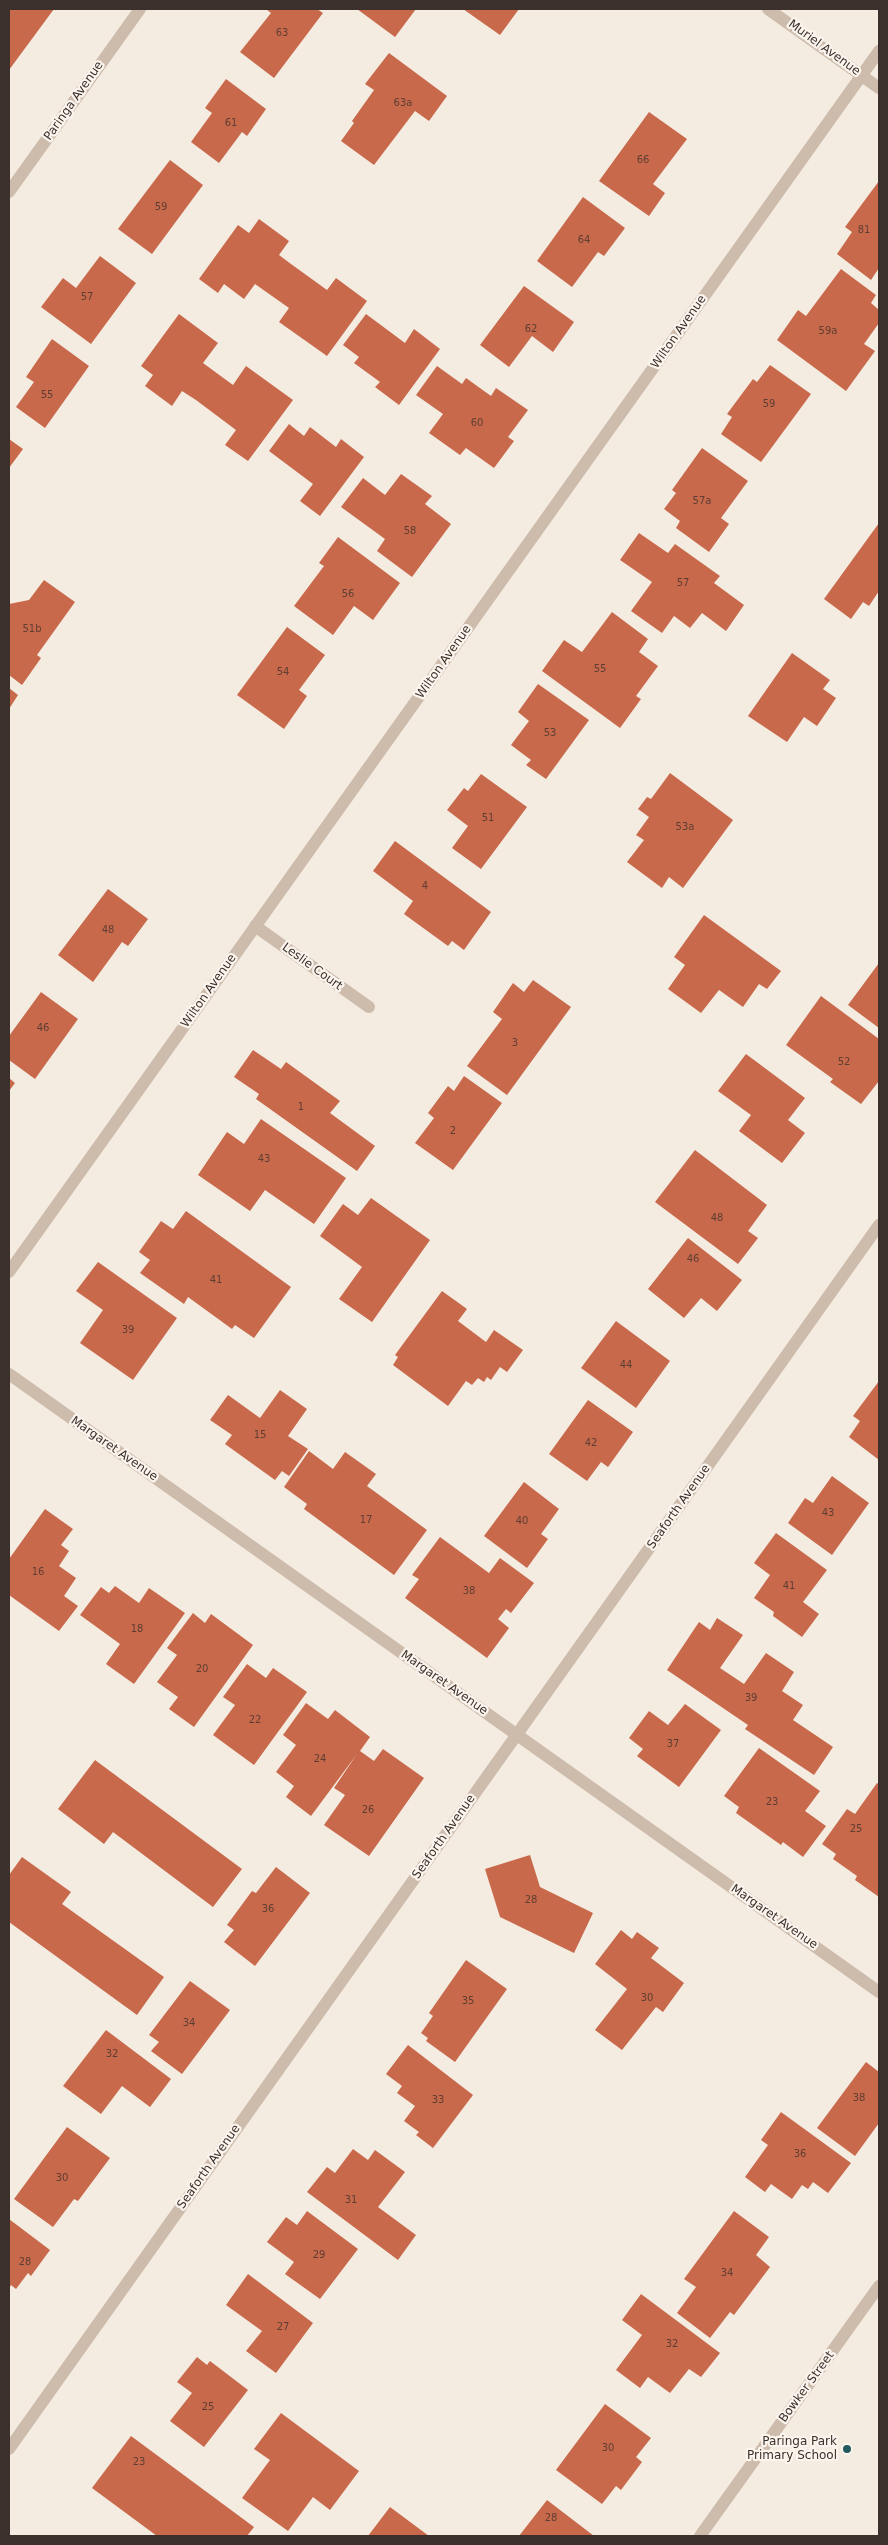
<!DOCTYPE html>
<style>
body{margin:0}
#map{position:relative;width:888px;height:2545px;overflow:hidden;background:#f4ebe1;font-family:"DejaVu Sans",sans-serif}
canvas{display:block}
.frame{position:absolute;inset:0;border:10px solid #3b302b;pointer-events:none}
</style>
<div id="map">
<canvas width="888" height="2545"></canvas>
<div class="frame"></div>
</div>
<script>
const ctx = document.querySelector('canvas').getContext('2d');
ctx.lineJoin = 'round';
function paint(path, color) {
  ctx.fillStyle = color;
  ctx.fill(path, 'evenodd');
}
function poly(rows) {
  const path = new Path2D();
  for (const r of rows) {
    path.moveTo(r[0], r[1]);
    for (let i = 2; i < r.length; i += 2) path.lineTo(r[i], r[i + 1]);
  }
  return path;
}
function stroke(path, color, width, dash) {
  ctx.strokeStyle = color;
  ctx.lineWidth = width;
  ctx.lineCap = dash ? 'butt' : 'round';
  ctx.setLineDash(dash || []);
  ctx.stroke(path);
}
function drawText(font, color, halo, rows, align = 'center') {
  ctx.font = font + ' "DejaVu Sans",sans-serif';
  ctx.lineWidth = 4.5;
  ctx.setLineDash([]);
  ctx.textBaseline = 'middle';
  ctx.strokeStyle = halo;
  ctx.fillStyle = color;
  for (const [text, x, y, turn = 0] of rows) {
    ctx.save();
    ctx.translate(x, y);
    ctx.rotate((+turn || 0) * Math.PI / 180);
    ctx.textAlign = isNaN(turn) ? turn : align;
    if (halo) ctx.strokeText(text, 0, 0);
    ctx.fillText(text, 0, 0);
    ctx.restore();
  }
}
paint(poly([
 [9,9,54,9,9,70],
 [266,9,317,9,323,13,274,78,240,52,271,13],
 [357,9,416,9,395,37],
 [463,9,519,9,500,35],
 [389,53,447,96,429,121,415,111,374,165,341,141,354,123,352,121,374,90,365,84],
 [226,79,266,109,247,136,242,132,219,163,191,142,212,113,205,108],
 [649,112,687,139,653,184,665,193,649,216,599,181],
 [170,160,203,185,152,254,118,229],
 [879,181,879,268,871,280,837,254,852,232,845,227],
 [583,197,625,228,604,256,598,252,572,287,537,261],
 [259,219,289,241,279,255,291,264,327,290,336,278,367,301,327,356,279,322,289,308,255,284,244,299,224,284,218,293,199,279,238,225,249,233],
 [100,256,136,283,91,344,41,307,63,278,76,288],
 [841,269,876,295,871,303,879,310,879,323,864,344,875,351,846,391,777,340,798,310,806,316],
 [524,286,574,322,553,352,532,336,509,367,480,345],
 [179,314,218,343,203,363,233,385,246,366,293,400,248,461,225,445,236,430,196,400,182,391,172,406,145,386,153,375,141,366],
 [366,314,405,343,414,329,440,349,399,405,375,387,380,382,354,363,359,357,343,345],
 [52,339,89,366,45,428,16,407,34,382,26,377],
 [770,365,811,394,761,462,721,434,732,417,727,414,753,379,757,382],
 [437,366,462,384,466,378,491,396,496,388,528,410,508,437,514,441,494,468,466,448,460,455,429,433,443,414,416,395],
 [289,424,304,436,310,427,336,447,341,439,364,457,320,516,300,501,313,484,269,451],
 [9,439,23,449,9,468],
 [702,448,748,481,721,518,729,524,709,552,676,528,680,521,664,509,676,493,672,490],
 [401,474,432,496,425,504,451,524,412,577,377,551,385,539,341,507,363,478,385,495],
 [879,523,879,591,869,606,863,602,851,619,824,599],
 [639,533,668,553,675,544,720,576,714,583,744,605,726,631,702,613,690,628,674,616,662,633,631,611,652,582,620,560],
 [338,537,400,583,373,620,354,606,333,635,294,606,324,566,319,563],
 [44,580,75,602,37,655,41,658,22,685,9,675,9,604,29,600],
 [612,612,648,639,639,652,658,666,636,696,641,699,620,728,542,671,564,640,582,652],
 [287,627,325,655,299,690,307,696,284,729,237,695],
 [792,653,830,680,823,689,836,698,817,726,804,717,787,742,748,716],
 [538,684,589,720,546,779,526,765,531,760,511,745,529,721,518,712],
 [9,688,18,695,9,709],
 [670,773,733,820,683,888,669,877,662,888,627,862,644,840,636,835,649,817,638,809,647,797,651,799],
 [481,774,527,807,481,869,452,848,468,826,447,810,464,788,468,791],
 [395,841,491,912,464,950,452,941,448,946,404,914,413,901,373,871],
 [108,889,148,919,128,946,122,942,93,982,58,955],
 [704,915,781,971,767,989,759,984,743,1007,719,990,701,1013,668,989,685,965,674,957],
 [879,963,879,1028,848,1005],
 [533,980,571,1007,507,1095,467,1066,502,1019,493,1012,513,983,524,992],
 [41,992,78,1019,35,1079,9,1060,9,1036],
 [821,996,879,1039,879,1081,861,1104,830,1082,833,1079,786,1045],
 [253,1050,281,1069,286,1062,340,1101,330,1113,375,1146,357,1171,256,1099,259,1094,234,1077],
 [746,1054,805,1098,788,1120,805,1133,782,1163,739,1131,751,1115,718,1091],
 [464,1076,502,1103,453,1170,415,1143,434,1118,428,1113,448,1086,454,1091],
 [9,1078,15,1083,9,1091],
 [261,1119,346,1178,314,1224,265,1190,250,1211,198,1175,227,1132,244,1144],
 [695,1150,767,1205,748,1231,758,1238,738,1264,655,1202],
 [371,1198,430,1240,372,1322,339,1299,362,1267,320,1236,343,1204,358,1215],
 [186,1211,291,1287,254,1338,235,1325,232,1329,188,1297,184,1304,140,1273,150,1260,139,1252,161,1221,173,1229],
 [688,1238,742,1280,717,1311,701,1298,684,1318,648,1289],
 [98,1262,177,1318,133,1380,80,1343,103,1310,76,1291],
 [442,1291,467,1309,458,1321,486,1342,494,1330,523,1350,507,1372,500,1367,491,1380,487,1377,484,1382,478,1378,472,1385,466,1381,448,1406,393,1365,398,1357,395,1355],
 [616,1321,670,1361,636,1408,581,1368],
 [879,1381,879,1460,849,1437,860,1421,853,1416],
 [280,1390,307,1409,288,1436,308,1449,289,1476,282,1471,275,1480,225,1444,232,1435,210,1420,228,1395,260,1418],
 [588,1400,633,1432,608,1467,601,1462,587,1481,549,1454],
 [309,1451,333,1469,345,1452,376,1474,367,1486,427,1530,394,1575,304,1509,307,1504,284,1487],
 [832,1476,869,1503,832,1555,788,1523,805,1498,813,1503],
 [524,1482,559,1509,541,1534,548,1539,527,1568,484,1536],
 [45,1509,73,1529,61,1545,69,1551,59,1566,76,1578,64,1596,78,1606,59,1631,9,1595,9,1559],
 [776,1533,827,1570,803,1602,819,1614,802,1637,773,1616,774,1612,754,1598,770,1575,754,1563],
 [440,1537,489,1573,500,1558,534,1583,511,1613,506,1609,498,1619,509,1628,487,1658,405,1598,419,1579,412,1575],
 [115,1586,139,1603,149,1588,185,1613,134,1684,106,1664,120,1644,80,1615,101,1587,109,1593],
 [193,1613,205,1623,211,1614,253,1645,194,1727,169,1709,178,1697,157,1682,177,1655,167,1648],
 [717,1618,743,1635,720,1668,744,1684,766,1653,794,1672,782,1691,803,1705,793,1720,833,1747,814,1775,745,1729,748,1725,667,1670,699,1622,710,1630],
 [247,1664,266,1678,273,1668,307,1692,254,1765,213,1735,235,1705,223,1697],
 [306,1703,328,1719,335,1710,370,1737,360,1751,374,1761,383,1749,424,1778,369,1856,324,1825,345,1795,334,1788,357,1754,311,1816,286,1797,294,1786,276,1772,296,1745,283,1735],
 [685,1704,721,1730,679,1787,637,1756,643,1749,629,1738,649,1711,668,1725],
 [759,1748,820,1791,805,1811,826,1826,803,1857,783,1842,781,1845,736,1813,739,1807,724,1796],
 [95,1760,242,1869,213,1907,113,1832,104,1844,58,1809],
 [877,1783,879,1784,879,1897,855,1880,857,1876,833,1859,836,1854,822,1844,847,1809,855,1814],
 [530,1855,540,1887,593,1913,574,1953,500,1917,485,1869],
 [22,1857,71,1892,62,1904,164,1977,137,2015,9,1922,9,1875],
 [276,1867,310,1893,255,1966,224,1942,234,1930,227,1925,252,1891,256,1893],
 [621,1930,632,1939,637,1932,659,1948,651,1958,684,1983,663,2012,656,2007,622,2050,595,2030,627,1989,595,1964],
 [466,1960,507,1989,455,2062,426,2041,428,2038,421,2033,433,2016,429,2013],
 [190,1981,230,2010,182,2074,151,2051,159,2042,149,2035],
 [106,2030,171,2079,150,2107,122,2086,101,2114,63,2086],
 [408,2045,473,2095,433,2148,416,2135,419,2132,404,2121,415,2106,397,2093,402,2086,386,2074],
 [866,2062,879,2072,879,2123,855,2156,817,2128],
 [781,2112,851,2163,828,2193,813,2182,808,2189,802,2185,792,2199,771,2184,765,2192,745,2177,768,2145,761,2140],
 [67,2127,110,2158,78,2201,74,2199,53,2227,14,2199],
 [353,2149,368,2160,375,2150,405,2172,378,2207,416,2235,398,2260,307,2192,327,2167,335,2173],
 [307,2211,358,2249,320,2299,285,2274,294,2262,267,2242,286,2217,297,2225],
 [734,2211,769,2237,756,2255,770,2267,734,2315,730,2312,710,2338,677,2313,696,2287,684,2279],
 [9,2219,50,2250,31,2276,28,2273,16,2289,11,2285,9,2289],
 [248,2274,313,2323,276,2373,246,2351,262,2331,226,2305],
 [641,2294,720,2353,701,2377,689,2369,670,2393,648,2377,640,2388,616,2370,642,2335,622,2320],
 [197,2357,207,2365,210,2361,248,2390,204,2447,170,2421,192,2393,177,2382],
 [605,2404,651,2438,636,2457,642,2462,621,2490,616,2486,602,2504,556,2470],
 [281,2413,359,2471,330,2510,313,2497,288,2531,242,2498,270,2460,254,2449],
 [131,2436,254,2527,247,2536,157,2536,92,2488],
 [547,2500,594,2536,519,2536],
 [390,2507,429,2536,368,2536]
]), '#c8694b');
stroke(poly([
 [768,9,879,88],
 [9,192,140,9],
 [255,926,369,1007],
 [9,1272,879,51],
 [9,1374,879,1992],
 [9,2449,879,1225],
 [700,2536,879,2286]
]), '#cdbbac', 12);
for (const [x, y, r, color] of [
 [847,2449,5,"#1f5a5e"]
]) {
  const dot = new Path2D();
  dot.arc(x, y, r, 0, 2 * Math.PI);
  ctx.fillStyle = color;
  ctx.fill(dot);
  stroke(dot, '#fbf5ee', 2);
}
drawText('10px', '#5e3e33', null, [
 ["63",282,33],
 ["63a",403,103],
 ["61",231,123],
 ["66",643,160],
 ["59",161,207],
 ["81",864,230],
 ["64",584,240],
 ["57",87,297],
 ["62",531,329],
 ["59a",828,331],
 ["55",47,395],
 ["59",769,404],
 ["60",477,423],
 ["57a",702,501],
 ["58",410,531],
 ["57",683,583],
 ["56",348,594],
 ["51b",32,629],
 ["55",600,669],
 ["54",283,672],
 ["53",550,733],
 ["51",488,818],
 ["53a",685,827],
 ["4",425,886],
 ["48",108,930],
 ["46",43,1028],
 ["3",515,1043],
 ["52",844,1062],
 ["1",301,1107],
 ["2",453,1131],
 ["43",264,1159],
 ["48",717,1218],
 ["46",693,1259],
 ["41",216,1280],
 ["39",128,1330],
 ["44",626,1365],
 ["15",260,1435],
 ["42",591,1443],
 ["43",828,1513],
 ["17",366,1520],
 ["40",522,1521],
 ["16",38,1572],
 ["41",789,1586],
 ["38",469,1591],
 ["18",137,1629],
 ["20",202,1669],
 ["39",751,1698],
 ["22",255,1720],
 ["37",673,1744],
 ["24",320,1759],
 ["23",772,1802],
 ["26",368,1810],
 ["25",856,1829],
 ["28",531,1900],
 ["36",268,1909],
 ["30",647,1998],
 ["35",468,2001],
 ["34",189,2023],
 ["32",112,2054],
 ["38",859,2098],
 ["33",438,2100],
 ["36",800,2154],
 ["30",62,2178],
 ["31",351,2200],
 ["29",319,2255],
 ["28",25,2262],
 ["34",727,2273],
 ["27",283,2327],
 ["32",672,2344],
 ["25",208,2407],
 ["30",608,2448],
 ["23",139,2462],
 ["28",551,2518]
]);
drawText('12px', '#3b302b', '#fbf5ee', [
 ["Muriel Avenue",824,48,36],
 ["Paringa Avenue",74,101,-55],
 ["Wilton Avenue",679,332,-55],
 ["Wilton Avenue",444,662,-55],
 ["Leslie Court",312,967,36],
 ["Wilton Avenue",209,991,-55],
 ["Margaret Avenue",114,1449,35],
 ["Seaforth Avenue",679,1507,-55],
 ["Margaret Avenue",444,1683,35],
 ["Seaforth Avenue",444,1837,-55],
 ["Margaret Avenue",774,1917,35],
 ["Seaforth Avenue",209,2167,-55],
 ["Bowker Street",807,2387,-54]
]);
drawText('12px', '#3b302b', '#fbf5ee', [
 ["Paringa Park",837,2442],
 ["Primary School",837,2456]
], 'right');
</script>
